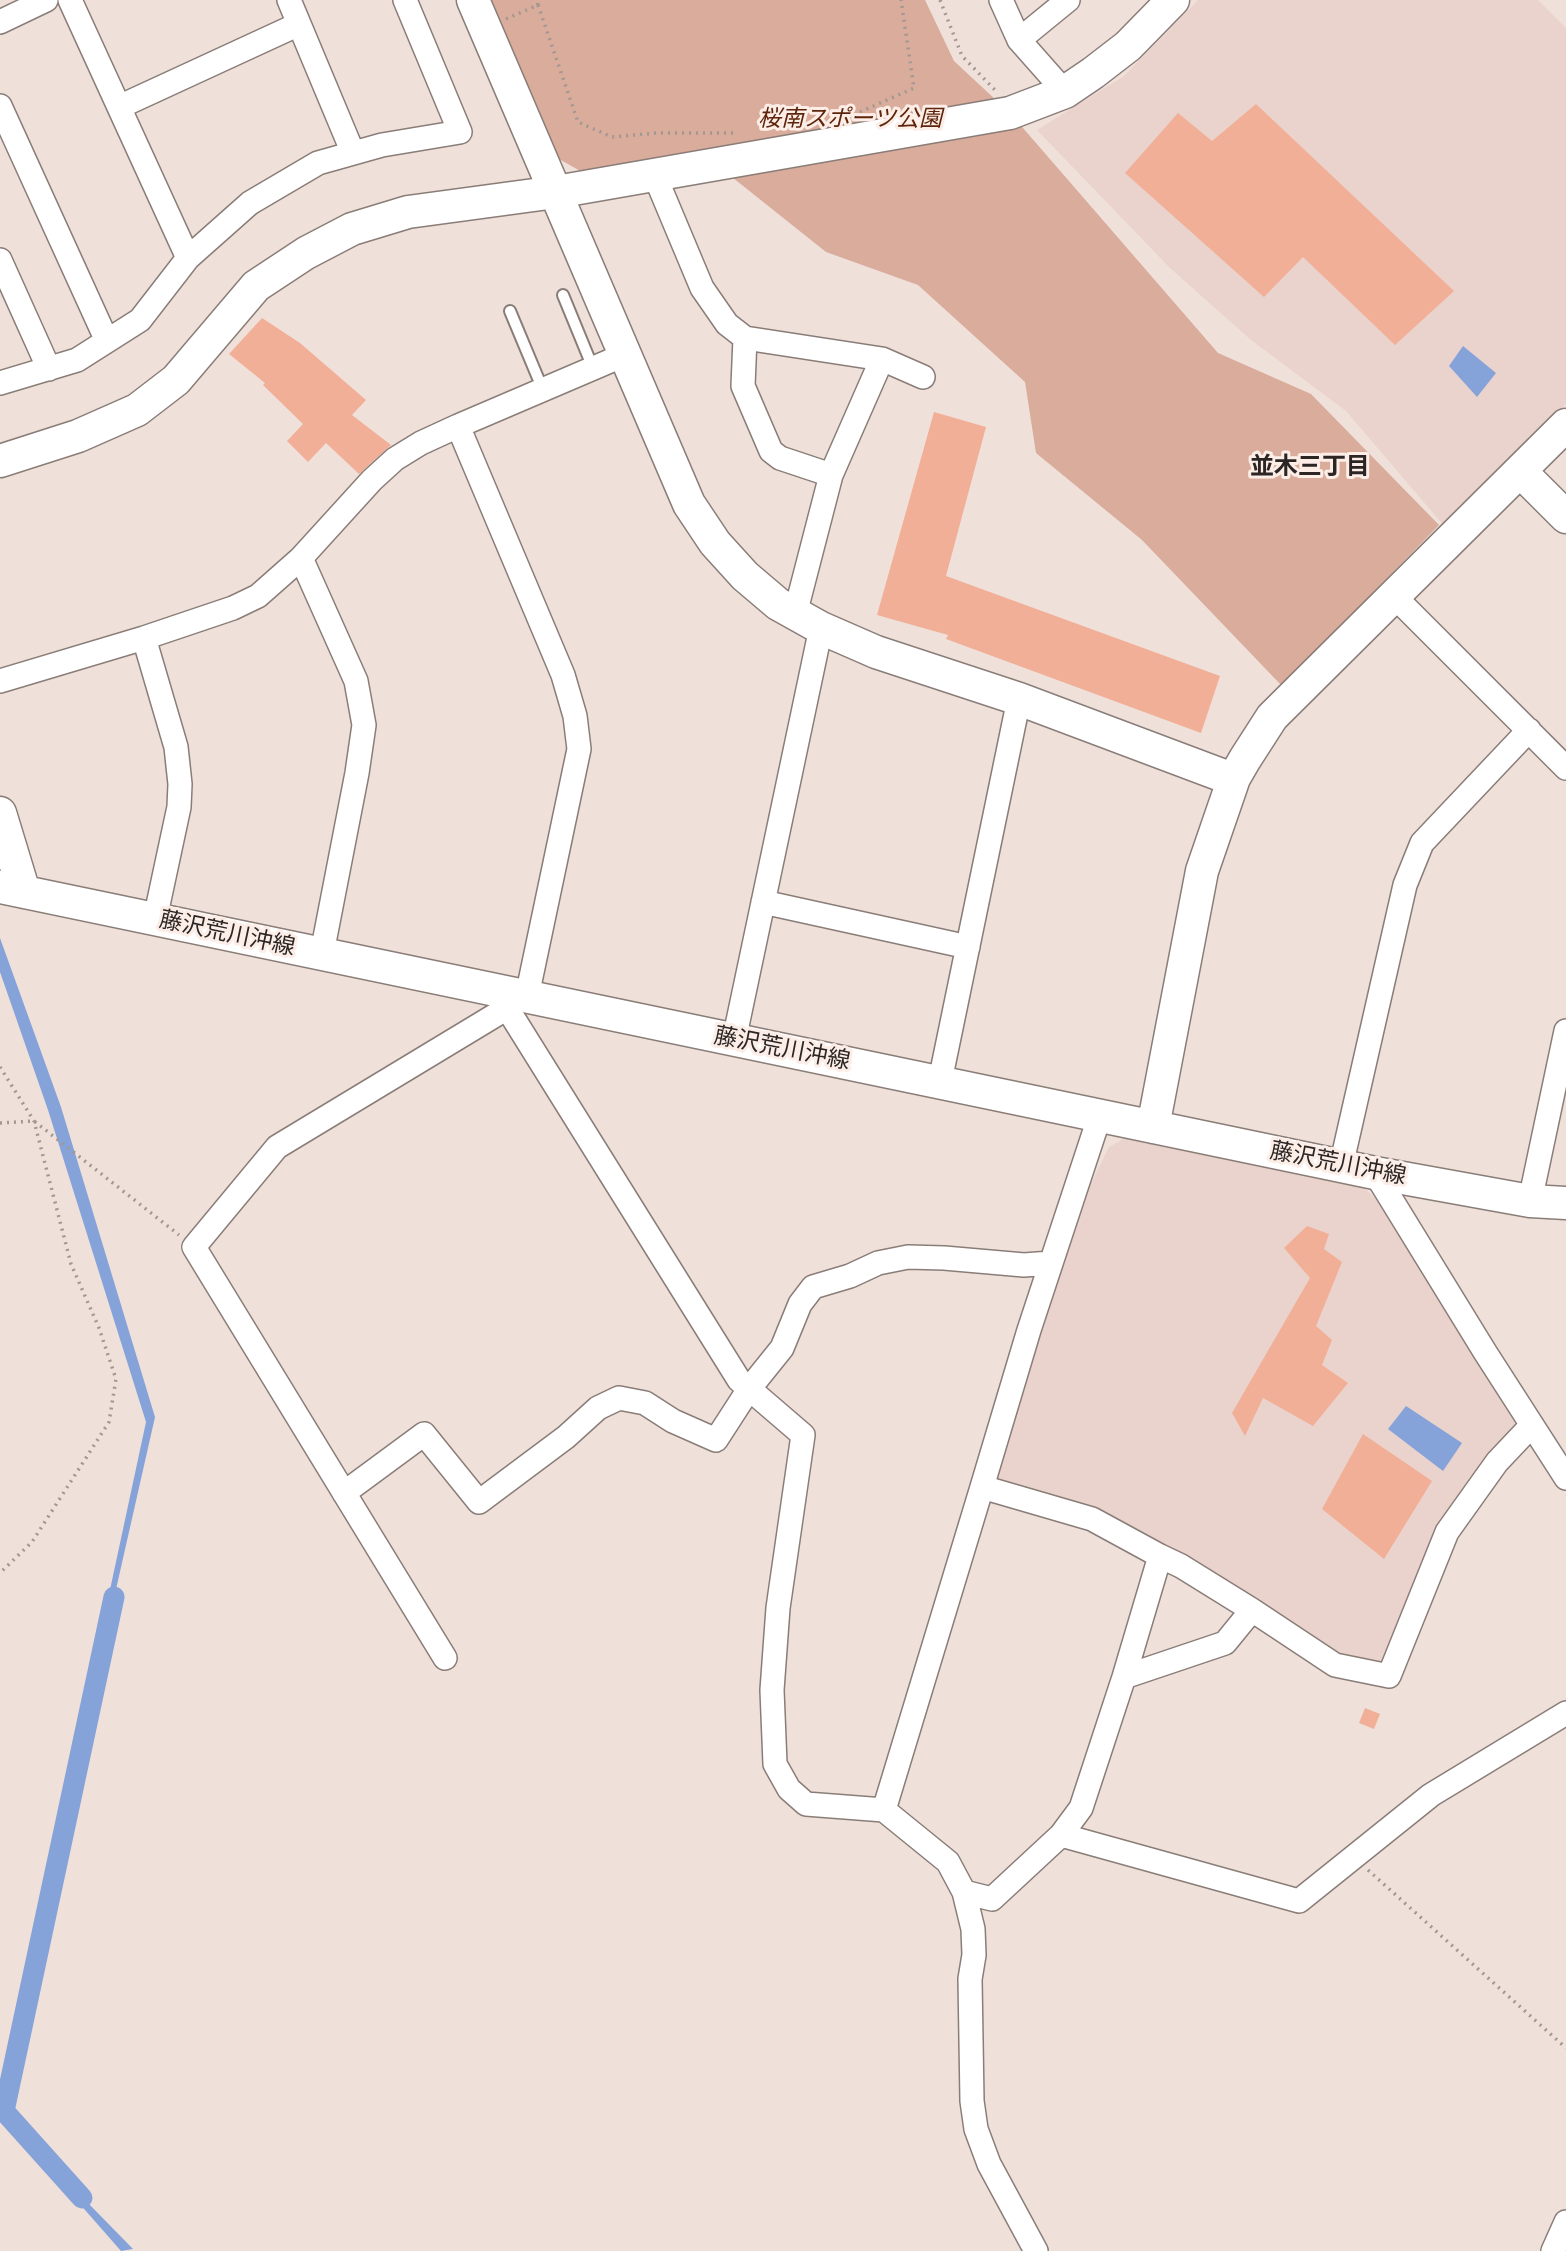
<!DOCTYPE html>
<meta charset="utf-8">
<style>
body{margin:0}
canvas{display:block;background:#efe0da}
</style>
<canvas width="1566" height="2251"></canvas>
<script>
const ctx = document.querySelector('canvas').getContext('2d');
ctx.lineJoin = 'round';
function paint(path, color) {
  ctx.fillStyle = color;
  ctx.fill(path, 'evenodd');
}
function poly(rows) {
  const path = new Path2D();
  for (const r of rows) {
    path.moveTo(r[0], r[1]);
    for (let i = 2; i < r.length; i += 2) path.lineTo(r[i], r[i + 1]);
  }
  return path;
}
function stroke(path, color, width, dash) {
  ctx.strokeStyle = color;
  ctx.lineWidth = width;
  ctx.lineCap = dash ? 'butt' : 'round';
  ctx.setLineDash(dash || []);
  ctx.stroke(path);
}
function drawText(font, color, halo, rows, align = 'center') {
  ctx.font = font + ' "Libre Baskerville","Noto Sans JP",serif';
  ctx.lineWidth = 6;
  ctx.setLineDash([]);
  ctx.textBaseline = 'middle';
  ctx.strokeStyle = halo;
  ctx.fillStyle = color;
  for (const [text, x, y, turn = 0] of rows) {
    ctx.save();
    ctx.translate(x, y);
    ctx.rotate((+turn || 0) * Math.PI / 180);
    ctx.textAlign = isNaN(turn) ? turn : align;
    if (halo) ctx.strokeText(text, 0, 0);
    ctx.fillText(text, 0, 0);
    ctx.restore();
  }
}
paint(poly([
 [1198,0,1538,0,1566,28,1566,404,1445,527,1346,411,1251,340,1170,268,1037,130,1124,76],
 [1125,1138,1364,1188,1375,1198,1517,1425,1387,1664,1337,1659,993,1480,1076,1214,1109,1147]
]), '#ead3cc');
paint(poly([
 [490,0,925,0,954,61,1010,113,1218,353,1311,394,1439,525,1282,686,1142,540,1036,453,1025,382,918,285,826,252,703,154,591,177,559,159]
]), '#daac9c');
paint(poly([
 [1463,346,1496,373,1477,397,1449,366],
 [0,938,61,1107,155,1417,0,2102,146,1422,48,1110,0,972],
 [1406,1406,1462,1443,1443,1471,1388,1429],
 [0,2113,133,2249,121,2251]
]), '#86a3d9');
stroke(poly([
 [82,2198,4,2111,114,1597]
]), '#86a3d9', 21);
paint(poly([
 [1256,104,1454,291,1395,345,1303,257,1264,297,1125,173,1178,113,1212,141],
 [262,318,300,343,366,400,352,415,391,445,359,474,326,443,308,462,287,441,303,424,263,385,265,383,229,354],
 [934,412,986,427,946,576,1220,676,1201,733,946,639,948,635,877,615],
 [1307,1226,1329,1234,1324,1249,1342,1262,1316,1326,1332,1340,1322,1365,1348,1383,1313,1426,1263,1398,1245,1436,1232,1413,1310,1278,1284,1248],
 [1363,1434,1432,1481,1384,1559,1322,1509],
 [1365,1708,1380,1714,1374,1729,1359,1723]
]), '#f2af97');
const lane = poly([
 [563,295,593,368],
 [510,311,543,390]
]);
const street = poly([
 [70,0,188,258],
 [289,0,353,153],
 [1001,0,1019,40,1065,92],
 [0,22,46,0],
 [1019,40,1068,0],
 [0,106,107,341],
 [119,107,299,24],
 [655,176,702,288,727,324,745,338,882,359,923,377],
 [0,260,49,369],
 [745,338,743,386,771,451,780,458,831,475],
 [0,383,77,360,140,320,188,258,250,203,318,163,382,145,460,132,405,0],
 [301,558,356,681,364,725,357,773,322,953],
 [1395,597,1566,768],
 [795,614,831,475,882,359],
 [144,638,176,747,180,784,179,807,155,919],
 [0,681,144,638,233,608,258,596,301,558,372,480,395,459,421,443,458,426,624,355],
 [763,902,968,947],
 [507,1008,739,1380,803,1435,778,1608,772,1690,775,1764,789,1789,806,1804,884,1810,948,1862,964,1892,973,1929,974,1955,970,1979,972,2101,976,2129,989,2164,1036,2251],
 [734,1040,821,628],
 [940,1081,1019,699],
 [1341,1166,1405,885,1422,843,1529,730],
 [1375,1173,1485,1352,1566,1478],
 [1530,1201,1566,1031],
 [344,1493,424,1434,479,1502,566,1437,598,1408,619,1398,645,1403,673,1421,716,1440,749,1389,782,1348,800,1304,813,1287,850,1276,878,1263,908,1257,944,1258,1024,1265,1051,1263],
 [1160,1556,1181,1566,1252,1610],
 [445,1658,194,1247,277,1147,527,996,579,749,575,716,563,675,458,426],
 [1124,1677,1225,1643,1252,1610,1335,1665,1389,1676,1447,1532,1497,1462,1532,1425],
 [884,1810,982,1487],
 [1061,1835,1299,1901,1431,1795,1566,1713],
 [964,1892,992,1899,1061,1835,1081,1808,1124,1677,1160,1556,1092,1519,982,1487,1029,1330,1100,1115],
 [1553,2251,1566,2222]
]);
const secondary = poly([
 [473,0,689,504,715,543,745,576,778,604,821,628,876,652,1019,699,1224,776,1234,778],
 [0,461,78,436,137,410,176,380,256,286,306,253,352,229,408,212,556,192,1010,113,1065,92,1093,73,1128,46,1173,0],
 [1520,471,1566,517],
 [0,813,24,892],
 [0,887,1375,1173,1530,1201,1566,1203],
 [1153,1127,1202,871,1234,778,1245,759,1272,717,1566,425]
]);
stroke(lane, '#8a7d78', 14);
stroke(street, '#8a7d78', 26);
stroke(secondary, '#8a7d78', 35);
stroke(poly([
 [940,0,962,56,996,91],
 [538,5,578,122,612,137,657,133,736,133],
 [506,19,538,5,537,0],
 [860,112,914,88,901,0],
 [0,1067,34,1121,71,1264,99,1328,116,1379,109,1422,32,1542,0,1573],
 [0,1123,34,1121,179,1235],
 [1368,1870,1566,2048]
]), '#a29792', 3.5, [2, 5]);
stroke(lane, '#fff', 10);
stroke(street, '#fff', 23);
stroke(secondary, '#fff', 32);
drawText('italic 23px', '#5e240b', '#fcede7', [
 ["桜南スポーツ公園",850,120]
]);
drawText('23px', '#2b2624', '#fcede7', [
 ["藤沢荒川沖線",227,934,12],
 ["藤沢荒川沖線",782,1049,11],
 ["藤沢荒川沖線",1338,1164,11]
]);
drawText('bold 24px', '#2b2624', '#fcede7', [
 ["並木三丁目",1310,467]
]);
</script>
